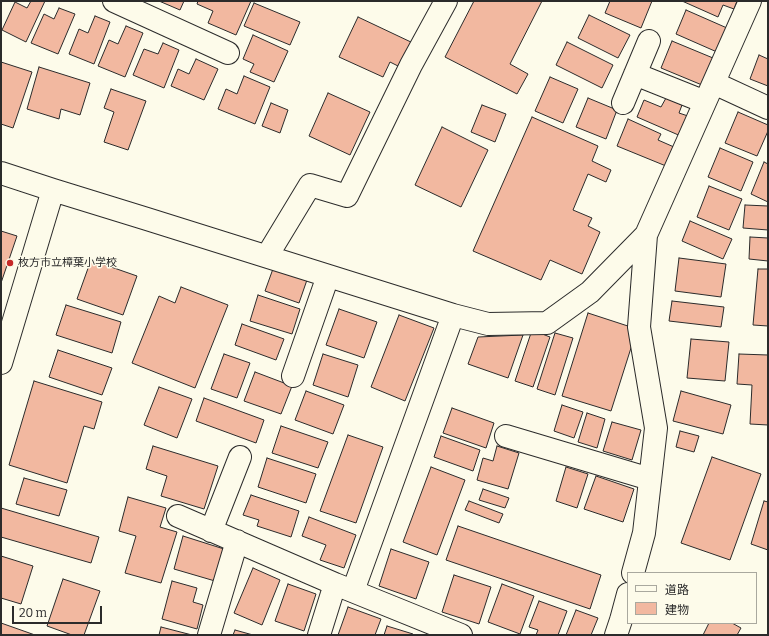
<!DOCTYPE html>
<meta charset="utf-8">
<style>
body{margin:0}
#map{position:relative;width:769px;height:636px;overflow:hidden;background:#fdfbea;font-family:Bitter,"Noto Sans JP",serif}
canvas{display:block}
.frame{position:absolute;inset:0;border:2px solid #2b2b2b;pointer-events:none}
.legend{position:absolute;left:627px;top:572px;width:130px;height:52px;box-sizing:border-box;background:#fdfbea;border:1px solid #a9a89e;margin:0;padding:5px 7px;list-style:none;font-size:12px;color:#2b2b2b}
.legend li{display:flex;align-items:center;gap:8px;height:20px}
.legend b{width:20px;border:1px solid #a9a89e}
.scale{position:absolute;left:12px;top:606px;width:90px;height:18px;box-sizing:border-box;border:2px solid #2b2b2b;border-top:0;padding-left:5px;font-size:12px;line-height:14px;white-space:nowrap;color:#2b2b2b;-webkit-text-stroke:3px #fdfbea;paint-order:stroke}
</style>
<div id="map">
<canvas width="769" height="636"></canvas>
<div class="frame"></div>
<ul class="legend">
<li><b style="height:5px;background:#fdfbea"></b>道路</li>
<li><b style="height:11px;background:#f2b8a0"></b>建物</li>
</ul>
<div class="scale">20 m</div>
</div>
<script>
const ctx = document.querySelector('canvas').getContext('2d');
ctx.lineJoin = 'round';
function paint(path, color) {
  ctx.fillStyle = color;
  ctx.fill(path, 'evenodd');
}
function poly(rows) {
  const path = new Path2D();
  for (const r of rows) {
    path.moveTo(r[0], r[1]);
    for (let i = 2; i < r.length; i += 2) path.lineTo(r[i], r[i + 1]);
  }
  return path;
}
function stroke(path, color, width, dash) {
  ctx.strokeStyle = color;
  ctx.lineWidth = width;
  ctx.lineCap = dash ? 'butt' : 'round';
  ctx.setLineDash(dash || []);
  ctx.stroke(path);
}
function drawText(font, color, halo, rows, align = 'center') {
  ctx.font = font + ' Bitter,"Noto Sans JP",serif';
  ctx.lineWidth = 3;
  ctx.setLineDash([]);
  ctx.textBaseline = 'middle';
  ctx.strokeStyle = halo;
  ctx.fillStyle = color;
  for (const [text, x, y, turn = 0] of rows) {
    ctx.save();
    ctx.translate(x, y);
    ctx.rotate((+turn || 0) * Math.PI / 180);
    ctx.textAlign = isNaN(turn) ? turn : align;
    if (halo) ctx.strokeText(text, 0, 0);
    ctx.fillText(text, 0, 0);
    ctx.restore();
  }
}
const building = poly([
 [31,1,45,1,26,42,2,30,15,2,27,8,31,1],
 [159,1,184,1,180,10,159,1],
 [198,1,251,1,236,35,208,23,213,11,197,4,198,1],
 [474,1,542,1,510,64,528,74,517,94,445,57,474,1],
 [610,1,652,1,641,28,605,13,610,1],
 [682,1,737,1,734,9,723,5,718,17,682,1],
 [254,3,300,22,290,45,244,26,254,3],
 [59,8,75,14,58,54,31,43,44,14,54,19,59,8],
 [686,10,727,28,717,52,676,34,686,10],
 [589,15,630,35,618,58,578,38,589,15],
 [95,16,110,22,94,64,69,54,79,29,88,33,95,16],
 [358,17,413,43,402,68,390,62,383,77,339,57,358,17],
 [126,26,143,33,125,77,98,66,109,40,118,44,126,26],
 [253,35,288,51,274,82,250,72,254,64,243,59,253,35],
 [672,41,713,58,702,85,661,68,672,41],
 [567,42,613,65,602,88,556,65,567,42],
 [163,43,179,50,164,88,133,75,144,49,158,54,163,43],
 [759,55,768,59,768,86,750,79,759,55],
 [196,59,218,69,204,100,171,86,178,69,189,74,196,59],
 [1,62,32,72,13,128,1,124,1,62],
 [39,67,90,83,80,115,61,109,59,119,27,109,39,67],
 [244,76,270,87,255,124,218,109,226,89,237,94,244,76],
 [550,77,578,89,563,123,535,111,550,77],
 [111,89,146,101,128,150,104,142,114,112,104,108,111,89],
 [328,93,370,112,350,155,309,136,328,93],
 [588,98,617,110,606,139,576,127,588,98],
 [666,98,682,105,679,113,691,117,683,137,637,117,644,100,661,107,666,98],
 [271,103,288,110,280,133,262,126,271,103],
 [482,105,506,114,495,142,471,132,482,105],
 [738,112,768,125,768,131,757,156,725,143,738,112],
 [532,117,598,146,592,161,611,170,606,182,588,174,573,210,592,218,588,226,600,232,582,274,550,260,541,280,473,251,532,117],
 [628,119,661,134,658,140,674,147,666,166,617,146,628,119],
 [442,127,488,150,461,207,415,185,442,127],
 [720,148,753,162,741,191,708,177,720,148],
 [764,162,768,164,768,202,751,194,764,162],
 [709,186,742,199,729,230,697,217,709,186],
 [745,205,768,206,768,230,743,228,745,205],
 [690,221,732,239,723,259,682,241,690,221],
 [1,231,17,236,1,283,1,231],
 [750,237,768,238,768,261,749,259,750,237],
 [679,258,726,264,721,297,675,291,679,258],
 [91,260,137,276,123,315,77,299,91,260],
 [274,266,308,277,299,303,265,291,274,266],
 [758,269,768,269,768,326,753,325,758,269],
 [181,287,228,305,195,388,132,363,159,296,175,303,181,287],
 [258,295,300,309,292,334,250,321,258,295],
 [672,301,724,307,721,327,669,321,672,301],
 [66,305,121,322,112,353,56,335,66,305],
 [339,309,377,322,364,358,326,345,339,309],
 [588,313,637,329,611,411,562,396,588,313],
 [399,315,434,328,405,401,371,387,399,315],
 [242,324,284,339,276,360,235,345,242,324],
 [532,330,550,337,533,387,515,381,532,330],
 [555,333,573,338,555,395,537,389,555,333],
 [523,335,508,378,468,364,478,337,523,335],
 [691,339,729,342,725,381,687,378,691,339],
 [58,350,112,368,102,395,49,377,58,350],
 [224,354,250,363,237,398,211,389,224,354],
 [323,354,358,365,348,397,313,385,323,354],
 [739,354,768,355,768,425,750,424,752,385,737,384,739,354],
 [255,372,292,386,281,414,244,401,255,372],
 [34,381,102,402,94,429,84,426,67,483,9,465,34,381],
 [159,387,192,399,177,438,144,425,159,387],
 [306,391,344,405,333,434,295,420,306,391],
 [681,391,731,405,723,434,673,421,681,391],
 [204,398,264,420,256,443,196,421,204,398],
 [562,405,583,412,574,438,554,431,562,405],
 [452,408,494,423,486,448,443,433,452,408],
 [587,413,605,419,597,448,578,442,587,413],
 [612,422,641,430,632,460,603,451,612,422],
 [281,426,328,442,318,468,272,453,281,426],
 [680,431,699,436,694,452,676,447,680,431],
 [348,435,383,447,356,523,320,511,348,435],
 [441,436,480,450,473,471,434,457,441,436],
 [153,446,218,466,204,509,161,496,167,476,146,469,153,446],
 [497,446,519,453,508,489,477,480,483,458,493,461,497,446],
 [712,457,761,474,730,560,681,543,712,457],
 [267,458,316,474,306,503,258,487,267,458],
 [431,467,465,480,437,555,403,542,431,467],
 [566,467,588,474,577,508,556,501,566,467],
 [596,476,634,489,623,522,584,509,596,476],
 [24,478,67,490,59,516,16,504,24,478],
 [483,489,509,498,505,508,479,500,483,489],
 [251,495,299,511,291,537,257,526,259,520,243,515,251,495],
 [128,497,166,508,160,527,177,532,161,583,125,573,136,536,119,531,128,497],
 [469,501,503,514,499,523,465,510,469,501],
 [764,501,768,502,768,550,751,544,764,501],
 [1,508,99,537,91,563,1,537,1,508],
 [309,517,356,535,344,568,320,560,326,545,302,536,309,517],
 [458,526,601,575,590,609,446,560,458,526],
 [183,536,224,549,215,581,174,569,183,536],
 [391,549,429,562,416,599,379,586,391,549],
 [1,556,33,566,21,604,1,598,1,556],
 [253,568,280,580,262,625,234,613,253,568],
 [454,575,491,587,479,624,442,612,454,575],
 [63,579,100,591,84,635,72,635,47,626,63,579],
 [172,581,197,588,193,602,203,605,197,629,162,619,172,581],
 [288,584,316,594,304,631,275,621,288,584],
 [502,584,534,596,520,634,488,622,502,584],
 [539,601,567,611,558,635,536,635,538,630,529,627,539,601],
 [348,607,381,619,375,635,338,635,348,607],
 [576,610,598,618,591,635,566,635,576,610],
 [1,623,35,635,1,635,1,623],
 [709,623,732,623,741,628,737,635,703,635,709,623],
 [387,626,413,634,413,635,384,635,387,626],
 [161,627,192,635,159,635,161,627],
 [235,630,253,635,233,635,235,630]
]);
paint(building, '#f2b8a0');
stroke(building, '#2b2b2b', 1);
const minor = poly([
 [114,1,228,53],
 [635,74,705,102],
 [714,83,768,108],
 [623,103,649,41],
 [1,173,53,190,147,219,453,315,488,324,547,323,590,292,646,235],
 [267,256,310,185,347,196,411,65,446,1],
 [1,363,53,190],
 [293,376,328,276],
 [506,436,650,479],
 [178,516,335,584],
 [211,531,240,457],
 [633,573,644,533,656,428,639,327,646,235,750,1],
 [353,591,453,315],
 [209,635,237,541],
 [319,635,335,584,461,635],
 [616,635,621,620,628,594]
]);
stroke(minor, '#2b2b2b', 24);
stroke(minor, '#fdfbea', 22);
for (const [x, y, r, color] of [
 [10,263,4,"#c62828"]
]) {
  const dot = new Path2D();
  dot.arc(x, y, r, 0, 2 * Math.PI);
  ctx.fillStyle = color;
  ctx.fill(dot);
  stroke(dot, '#fdfbea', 1.5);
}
drawText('11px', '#2b2b2b', '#fdfbea', [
 ["枚方市立樟葉小学校",18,263]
], 'left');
</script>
